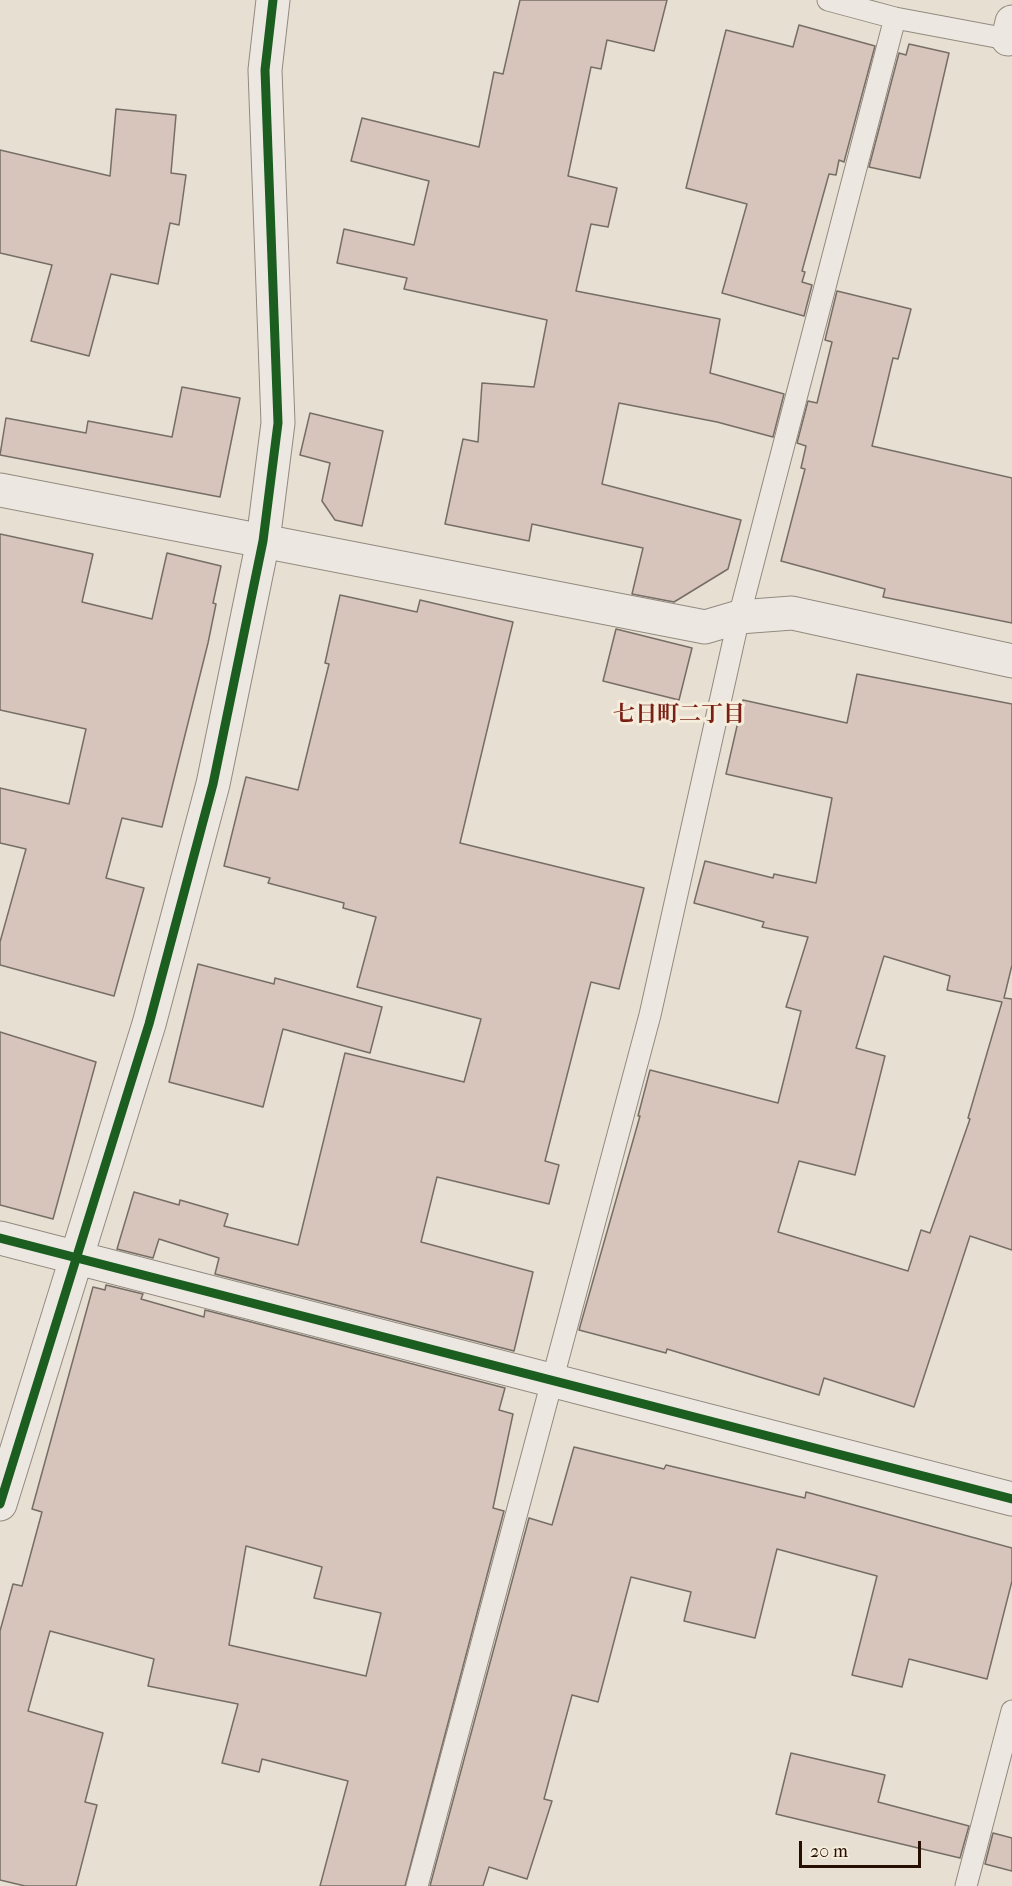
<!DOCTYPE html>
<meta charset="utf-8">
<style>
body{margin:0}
#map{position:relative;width:1012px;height:1886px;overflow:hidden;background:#e7dfd1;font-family:"IM FELL French Canon",serif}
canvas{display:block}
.scale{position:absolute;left:799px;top:1841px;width:122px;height:27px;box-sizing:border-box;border:3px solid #260f00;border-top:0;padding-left:8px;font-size:18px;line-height:21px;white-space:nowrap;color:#260f00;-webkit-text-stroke:4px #f5ecdc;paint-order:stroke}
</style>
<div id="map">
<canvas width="1012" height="1886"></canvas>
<div class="scale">20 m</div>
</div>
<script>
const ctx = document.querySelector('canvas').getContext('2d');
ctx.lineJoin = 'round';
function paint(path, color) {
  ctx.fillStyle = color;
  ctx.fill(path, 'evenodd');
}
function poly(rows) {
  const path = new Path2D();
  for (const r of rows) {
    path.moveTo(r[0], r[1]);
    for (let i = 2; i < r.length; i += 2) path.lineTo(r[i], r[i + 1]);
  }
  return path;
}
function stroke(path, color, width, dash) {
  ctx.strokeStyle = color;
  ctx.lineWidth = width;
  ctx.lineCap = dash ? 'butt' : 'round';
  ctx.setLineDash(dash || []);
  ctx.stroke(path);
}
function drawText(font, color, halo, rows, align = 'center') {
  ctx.font = font + ' "IM FELL French Canon","Noto Serif JP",serif';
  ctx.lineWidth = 6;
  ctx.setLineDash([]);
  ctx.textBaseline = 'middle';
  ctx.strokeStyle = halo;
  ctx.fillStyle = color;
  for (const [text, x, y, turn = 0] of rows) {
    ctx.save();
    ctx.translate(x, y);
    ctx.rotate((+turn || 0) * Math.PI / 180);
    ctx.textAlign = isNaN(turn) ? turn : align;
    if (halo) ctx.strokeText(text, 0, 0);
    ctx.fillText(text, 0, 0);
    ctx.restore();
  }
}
const building = poly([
 [520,0,667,0,654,51,607,40,601,69,591,67,568,176,617,188,608,227,591,224,576,291,720,319,710,373,784,394,773,437,717,422,619,403,602,484,741,520,728,569,674,602,632,594,643,548,532,524,529,541,445,524,463,439,478,442,482,383,534,387,547,320,404,289,407,278,337,263,344,229,414,245,429,181,351,161,362,118,479,147,494,72,503,74,520,0],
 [799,25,875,46,844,162,839,160,836,175,829,174,802,271,805,272,802,282,812,285,804,316,722,293,747,204,686,188,726,30,793,47,799,25],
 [909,44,949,53,920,178,869,167,899,53,906,55,909,44],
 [116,109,176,115,171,173,186,175,179,225,170,223,158,284,111,274,89,356,31,341,52,265,0,253,0,150,110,176,116,109],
 [837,291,911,309,898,359,893,358,872,446,1012,478,1012,623,883,597,885,589,781,561,805,469,801,468,806,446,797,443,808,401,817,403,832,342,825,340,837,291],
 [182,387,240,398,220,497,0,455,6,418,86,433,88,421,172,437,182,387],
 [310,413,383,431,362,526,335,520,322,501,330,463,300,455,310,413],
 [0,534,93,554,82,602,152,619,167,553,221,566,213,603,216,604,208,643,162,827,122,818,106,878,144,888,114,996,0,965,0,942,26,849,0,843,0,788,69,804,86,729,0,710,0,534],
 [340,595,417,612,420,600,513,622,460,843,644,888,619,989,591,982,545,1161,559,1165,549,1204,437,1177,421,1242,533,1272,514,1351,215,1274,219,1258,159,1239,153,1258,117,1249,134,1192,179,1205,180,1200,228,1214,224,1226,298,1245,345,1053,464,1082,481,1019,357,987,376,917,343,908,344,903,268,883,270,878,224,866,246,777,298,790,329,664,325,663,340,595],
 [616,629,692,648,679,700,603,681,616,629],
 [857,674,1012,704,1012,965,1004,998,1012,999,1012,1250,970,1236,914,1407,824,1378,819,1395,667,1349,666,1353,579,1330,640,1116,638,1116,650,1070,778,1103,801,1011,786,1007,808,937,762,927,764,922,694,903,705,861,773,878,774,874,816,883,832,798,726,774,743,700,847,723,857,674],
 [884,956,950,976,947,990,1002,1002,968,1118,970,1119,930,1233,921,1230,908,1271,778,1232,799,1161,855,1175,885,1056,856,1048,884,956],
 [198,964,274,984,275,978,382,1007,370,1053,283,1029,263,1107,169,1082,198,964],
 [0,1032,96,1062,53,1219,0,1205,0,1032],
 [106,1285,143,1294,141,1299,204,1317,205,1310,505,1388,499,1410,513,1414,493,1508,504,1511,405,1886,320,1886,348,1781,262,1759,259,1772,222,1763,238,1704,148,1686,154,1659,50,1631,28,1711,103,1733,85,1802,97,1805,76,1886,25,1886,0,1880,0,1631,13,1584,22,1586,42,1512,32,1509,93,1287,105,1290,106,1285],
 [246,1546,322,1567,314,1598,381,1613,366,1676,229,1645,246,1546],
 [574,1447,664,1469,666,1465,805,1498,806,1492,1012,1548,1012,1581,987,1679,909,1659,902,1687,852,1675,877,1576,777,1549,755,1638,684,1621,691,1592,631,1577,598,1702,572,1695,544,1799,552,1801,527,1879,489,1867,483,1886,430,1886,529,1518,552,1525,574,1447],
 [791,1753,885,1775,878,1802,969,1826,960,1858,776,1814,791,1753],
 [993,1833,1012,1838,1012,1871,985,1864,993,1833]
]);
paint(building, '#d7c5bc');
stroke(building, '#766e65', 1.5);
const service = poly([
 [828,0,895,18,1012,40],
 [417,1886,650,1015,739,617,895,18],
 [966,1886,1012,1711]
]);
const minor = poly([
 [1008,39,1012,22],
 [0,490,705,627,739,617,792,613,1012,661],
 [0,1238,1012,1499],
 [0,1504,149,1024,213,784,263,541,278,423,265,70,273,0]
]);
stroke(service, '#928a80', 23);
stroke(minor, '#928a80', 35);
stroke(service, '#ece8e1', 21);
stroke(minor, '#ece8e1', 33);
stroke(poly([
 [0,1238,1012,1499],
 [0,1504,149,1024,213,784,263,541,278,423,265,70,273,0]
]), '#1b5e20', 9);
drawText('bold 22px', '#7a1f14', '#f5ecdc', [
 ["七日町二丁目",679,716]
]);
</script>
